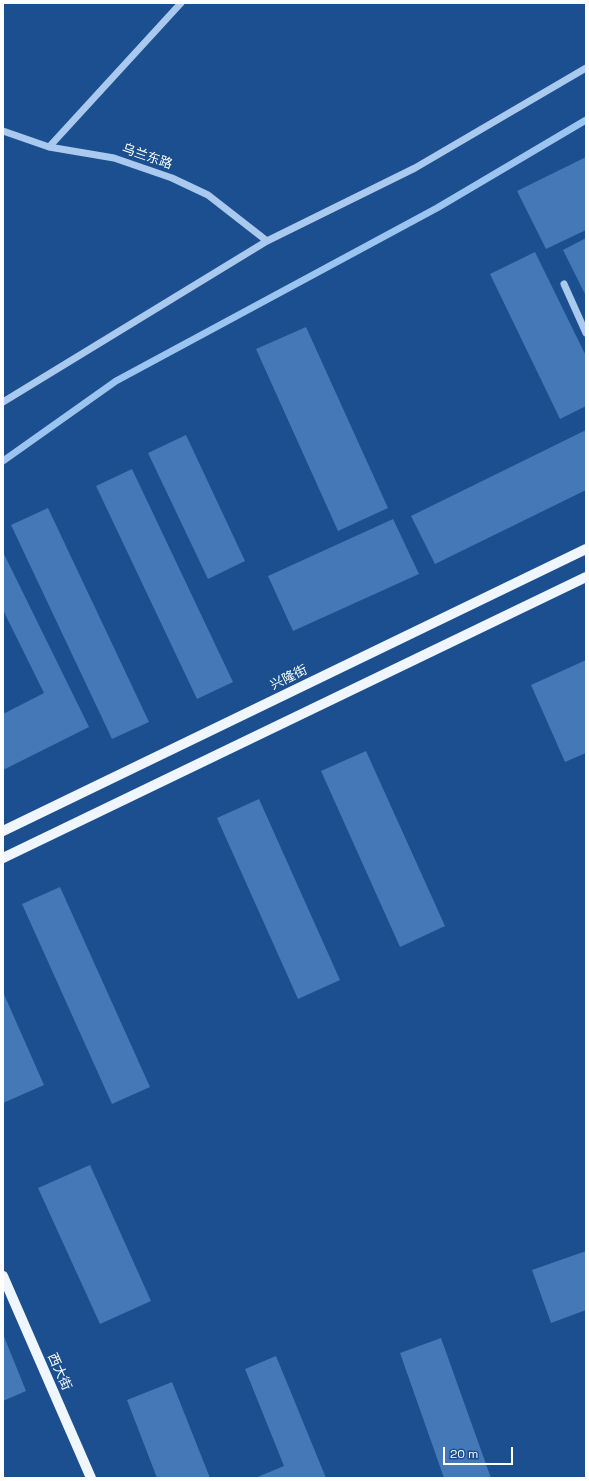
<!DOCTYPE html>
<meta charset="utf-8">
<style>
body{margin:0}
#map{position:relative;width:589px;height:1481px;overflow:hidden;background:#1b4f8f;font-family:"Space Grotesk",sans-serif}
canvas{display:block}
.frame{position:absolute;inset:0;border:4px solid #fff;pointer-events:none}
.scale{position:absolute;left:443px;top:1447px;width:70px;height:18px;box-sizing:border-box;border:2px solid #fff;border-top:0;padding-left:5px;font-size:12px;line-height:14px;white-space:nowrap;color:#fff;-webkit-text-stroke:3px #1b4f8f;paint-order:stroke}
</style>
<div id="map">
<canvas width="589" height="1481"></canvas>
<div class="frame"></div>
<div class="scale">20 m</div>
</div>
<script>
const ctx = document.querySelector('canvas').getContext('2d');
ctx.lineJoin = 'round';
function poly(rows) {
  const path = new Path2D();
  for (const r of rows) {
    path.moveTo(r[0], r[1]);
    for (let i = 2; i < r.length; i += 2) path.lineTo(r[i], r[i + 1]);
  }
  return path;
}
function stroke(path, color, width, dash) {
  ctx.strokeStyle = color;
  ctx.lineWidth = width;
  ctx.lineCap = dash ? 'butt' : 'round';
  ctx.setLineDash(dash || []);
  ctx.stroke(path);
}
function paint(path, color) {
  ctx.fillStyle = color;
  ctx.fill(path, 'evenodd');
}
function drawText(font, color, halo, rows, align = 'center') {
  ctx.font = font + ' "Space Grotesk","Noto Sans SC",sans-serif';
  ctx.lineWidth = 3.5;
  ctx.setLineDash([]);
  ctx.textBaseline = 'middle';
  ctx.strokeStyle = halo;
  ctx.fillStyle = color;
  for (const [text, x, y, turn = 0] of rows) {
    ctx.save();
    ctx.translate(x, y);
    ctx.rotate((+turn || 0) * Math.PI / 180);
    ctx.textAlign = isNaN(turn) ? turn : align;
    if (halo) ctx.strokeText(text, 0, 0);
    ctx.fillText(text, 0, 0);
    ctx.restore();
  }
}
stroke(poly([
 [3,461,116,381,437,208,586,120]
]), '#9cc4f0', 7);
paint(poly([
 [586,157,586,230,546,249,517,191],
 [586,238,586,296,563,250],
 [535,252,586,356,586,406,560,419,490,274],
 [306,327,388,508,338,531,256,349],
 [586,430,586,490,435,564,411,516],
 [186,435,245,561,208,579,148,453],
 [132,469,233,682,197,699,96,486],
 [48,508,149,722,112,739,11,525],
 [393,519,419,574,293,631,268,576],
 [3,552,89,727,3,770,3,714,44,693,3,610],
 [586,660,586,753,565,762,531,685],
 [366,751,445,926,400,947,321,771],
 [259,799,340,980,298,999,217,818],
 [60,887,150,1087,112,1104,22,904],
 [3,992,44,1085,3,1103],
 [90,1165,151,1301,100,1324,38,1188],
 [586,1251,586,1310,551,1323,532,1270],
 [3,1334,26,1391,3,1401],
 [441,1338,491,1478,444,1478,400,1353],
 [276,1356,326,1478,255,1478,284,1466,245,1369],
 [172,1382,210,1478,157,1478,127,1400]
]), '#4478b7');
stroke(poly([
 [3,131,49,147,114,158,172,178,208,195,267,241],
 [49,147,181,3],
 [564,284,586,333],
 [3,402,267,241,415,168,586,68]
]), '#a9c9ee', 7);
stroke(poly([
 [3,831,586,549],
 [3,858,586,577],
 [3,1276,91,1478]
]), '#f0f6ff', 10);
drawText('13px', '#fff', '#1b4f8f', [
 ["乌兰东路",147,157,19],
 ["兴隆街",289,678,-26],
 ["西大街",59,1372,66]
]);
</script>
